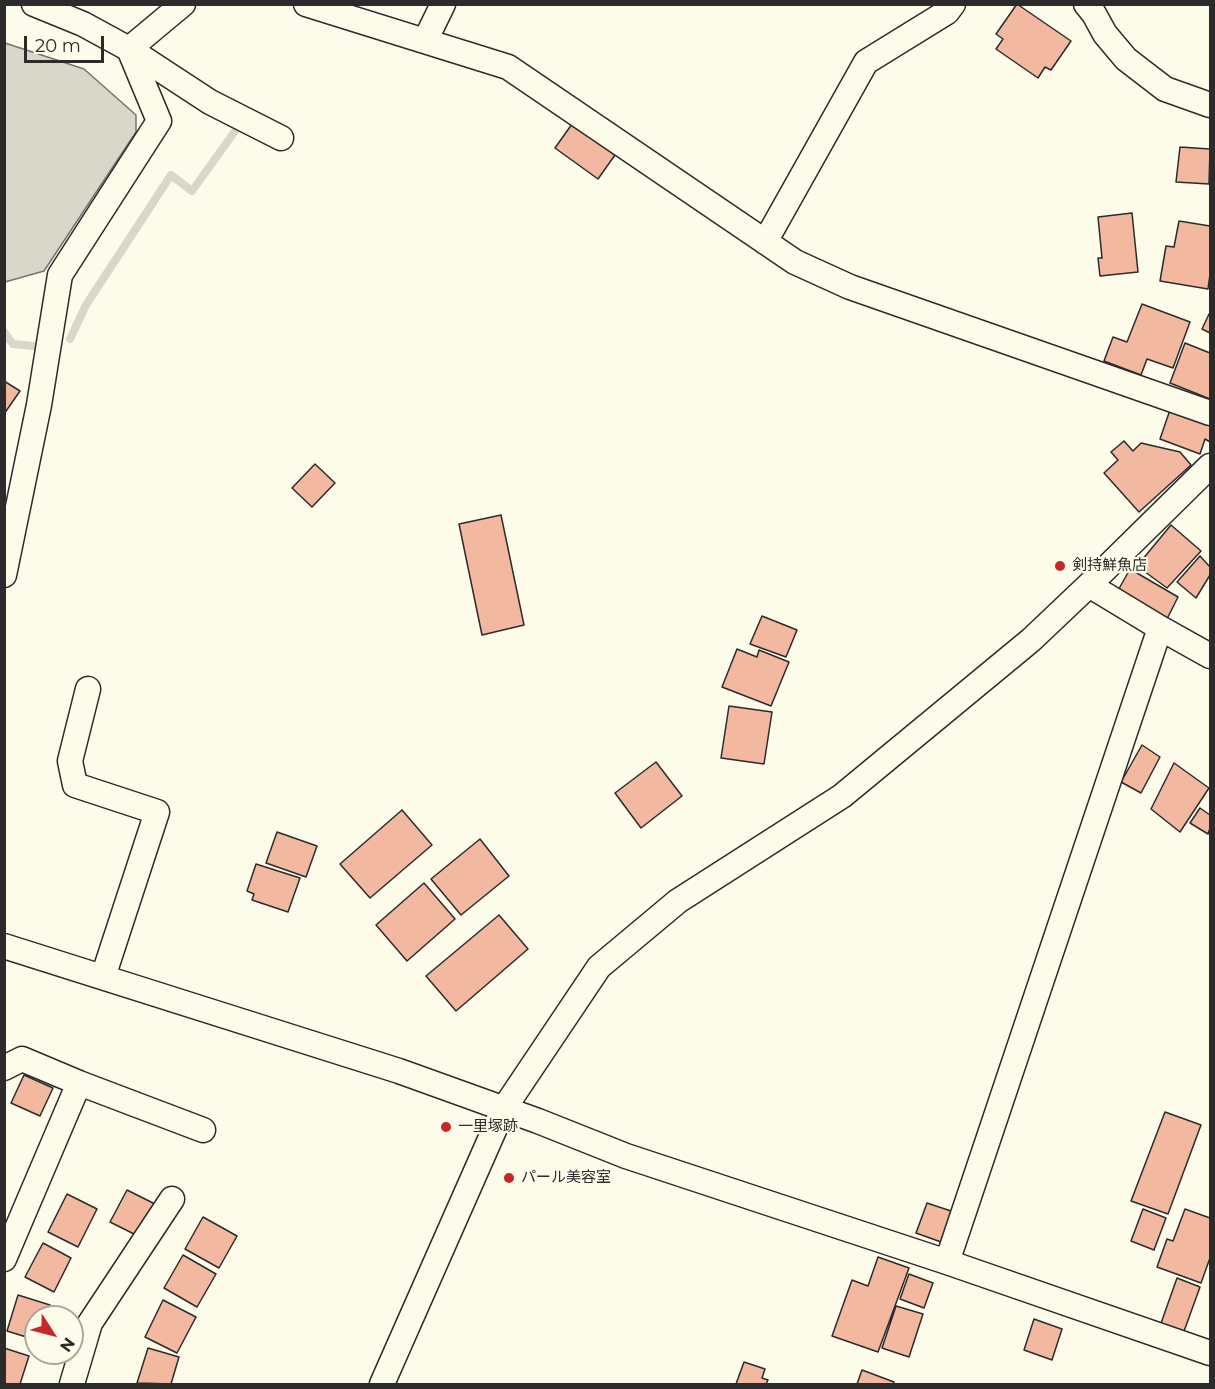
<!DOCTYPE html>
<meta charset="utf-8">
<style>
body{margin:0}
#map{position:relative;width:1215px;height:1389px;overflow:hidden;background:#fdfbea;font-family:Montserrat,sans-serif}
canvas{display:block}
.frame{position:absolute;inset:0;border:6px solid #2b2b2b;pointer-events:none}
.north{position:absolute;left:24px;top:1305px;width:60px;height:60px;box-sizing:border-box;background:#fdfbea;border:2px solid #a9a89e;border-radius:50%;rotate:126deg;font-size:16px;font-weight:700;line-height:24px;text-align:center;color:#2b2b2b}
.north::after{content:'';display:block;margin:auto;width:21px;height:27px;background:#c62828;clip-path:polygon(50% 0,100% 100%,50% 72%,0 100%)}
.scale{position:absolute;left:24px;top:36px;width:80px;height:27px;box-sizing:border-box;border:3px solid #2b2b2b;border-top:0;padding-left:8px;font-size:18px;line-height:21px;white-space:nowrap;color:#2b2b2b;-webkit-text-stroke:4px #fdfbea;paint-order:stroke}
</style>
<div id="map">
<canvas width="1215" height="1389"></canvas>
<div class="frame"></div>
<div class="north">N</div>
<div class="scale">20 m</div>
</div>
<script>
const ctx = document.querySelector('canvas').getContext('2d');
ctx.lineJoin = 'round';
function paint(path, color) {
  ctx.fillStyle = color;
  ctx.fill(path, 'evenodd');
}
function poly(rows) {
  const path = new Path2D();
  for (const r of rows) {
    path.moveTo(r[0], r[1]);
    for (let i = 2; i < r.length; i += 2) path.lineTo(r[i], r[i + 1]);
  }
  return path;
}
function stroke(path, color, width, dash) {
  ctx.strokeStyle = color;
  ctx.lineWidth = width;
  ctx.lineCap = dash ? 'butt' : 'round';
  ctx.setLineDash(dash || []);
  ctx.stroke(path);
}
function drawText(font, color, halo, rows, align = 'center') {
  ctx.font = font + ' Montserrat,"Noto Sans JP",sans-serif';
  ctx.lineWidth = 4.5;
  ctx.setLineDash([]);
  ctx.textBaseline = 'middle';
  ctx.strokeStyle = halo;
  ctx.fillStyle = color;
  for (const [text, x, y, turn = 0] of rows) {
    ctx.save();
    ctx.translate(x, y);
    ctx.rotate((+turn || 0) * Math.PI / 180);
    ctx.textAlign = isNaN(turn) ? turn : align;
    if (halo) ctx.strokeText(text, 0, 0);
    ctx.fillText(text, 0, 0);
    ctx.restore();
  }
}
const water = poly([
 [5,43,84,69,136,115,136,132,44,271,5,282,5,43]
]);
paint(water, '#d8d7c9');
stroke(water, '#74746e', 1.5);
stroke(poly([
 [4,332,13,344,33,346],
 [70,339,86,305,171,175,192,191,238,127]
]), '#d8d7c9', 8);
const building = poly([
 [1017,4,1071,41,1051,70,1045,67,1038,78,996,49,1003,39,996,34,1017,4],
 [572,124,615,155,598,179,555,148,572,124],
 [1180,147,1210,149,1209,184,1176,182,1180,147],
 [1132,213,1138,272,1100,276,1098,258,1102,258,1098,217,1132,213],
 [1179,221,1210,226,1210,274,1208,289,1160,281,1166,246,1174,247,1179,221],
 [1142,304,1190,322,1173,368,1147,359,1141,375,1104,361,1113,337,1127,342,1142,304],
 [1209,314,1210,314,1210,333,1202,329,1209,314],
 [1185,343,1210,353,1210,399,1170,383,1185,343],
 [4,381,20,391,4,414,4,381],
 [1171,407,1210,422,1210,442,1205,439,1200,454,1160,439,1171,407],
 [1124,441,1133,451,1141,443,1180,452,1191,465,1139,512,1104,473,1118,460,1111,452,1124,441],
 [315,464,335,483,312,507,292,488,315,464],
 [501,515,524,625,482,635,459,524,501,515],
 [1171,525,1201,551,1167,588,1137,566,1171,525],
 [1200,556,1210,567,1210,575,1196,598,1177,582,1200,556],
 [1130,569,1178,597,1165,623,1116,594,1130,569],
 [762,616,797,630,786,657,750,644,762,616],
 [737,649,757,657,759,650,789,662,771,706,722,687,737,649],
 [729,706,772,712,764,764,721,758,729,706],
 [1142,745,1160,757,1141,793,1121,782,1142,745],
 [656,762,682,796,641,828,615,793,656,762],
 [1174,763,1209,788,1180,832,1151,809,1174,763],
 [1200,808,1210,815,1210,828,1208,834,1190,823,1200,808],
 [402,810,432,845,370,898,340,864,402,810],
 [277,832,317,846,306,877,266,863,277,832],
 [480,839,509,876,461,915,431,879,480,839],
 [256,864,300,878,288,912,252,900,254,894,247,891,256,864],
 [424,883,455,919,407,961,376,925,424,883],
 [499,915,528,949,456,1011,426,976,499,915],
 [24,1075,53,1088,40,1116,11,1103,24,1075],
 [1165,1112,1201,1125,1168,1214,1131,1201,1165,1112],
 [127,1190,157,1205,140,1237,110,1222,127,1190],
 [67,1194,97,1209,78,1247,48,1232,67,1194],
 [927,1203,951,1211,941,1242,916,1233,927,1203],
 [1143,1209,1166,1218,1154,1250,1131,1241,1143,1209],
 [1185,1209,1210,1218,1210,1258,1201,1283,1157,1267,1167,1239,1173,1241,1185,1209],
 [203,1217,237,1236,219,1268,185,1249,203,1217],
 [43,1243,71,1258,54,1292,25,1277,43,1243],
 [183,1255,216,1274,197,1307,164,1288,183,1255],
 [878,1257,909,1268,878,1352,832,1336,852,1280,868,1286,878,1257],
 [909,1274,933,1283,924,1308,900,1299,909,1274],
 [1177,1278,1200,1287,1183,1334,1160,1326,1177,1278],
 [18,1295,50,1305,46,1317,36,1317,36,1340,7,1331,18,1295],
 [163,1300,196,1317,177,1353,145,1337,163,1300],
 [896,1306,923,1314,909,1357,882,1348,896,1306],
 [1034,1319,1062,1329,1052,1360,1024,1350,1034,1319],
 [4,1348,29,1356,20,1384,4,1384,4,1348],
 [148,1348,179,1357,171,1384,137,1383,148,1348],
 [744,1362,765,1369,762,1378,768,1380,766,1384,736,1384,744,1362],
 [862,1370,894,1382,893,1384,857,1384,862,1370]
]);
paint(building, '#f2b8a0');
stroke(building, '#2b2b2b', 1.5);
const street = poly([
 [34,4,83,24,129,49,210,102,281,138],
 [306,4,508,67,795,262,850,287,1210,413],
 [1086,4,1094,14,1105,34,1126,59,1165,89,1210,105],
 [425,41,443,4],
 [129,49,183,4],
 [765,242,866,62,947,12,953,4],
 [4,575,39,405,60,275,159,121,129,49],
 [1160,628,1210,656],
 [88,689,70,761,75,785,157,812,103,977],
 [4,946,399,1071,538,1121,626,1156,947,1262,1210,1353],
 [4,1068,22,1059,79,1083,203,1130],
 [4,1259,79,1083],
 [947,1262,1160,628,1089,585],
 [72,1384,90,1323,172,1199],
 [382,1384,503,1110,599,967,678,901,842,796,1031,640,1089,585,1210,466]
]);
stroke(street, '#2b2b2b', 27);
stroke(street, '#fdfbea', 24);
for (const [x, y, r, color] of [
 [1060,566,6,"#c62828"],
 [446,1127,6,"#c62828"],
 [509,1178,6,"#c62828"]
]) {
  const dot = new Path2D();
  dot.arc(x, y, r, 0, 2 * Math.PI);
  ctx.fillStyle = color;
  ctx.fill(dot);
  stroke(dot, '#fdfbea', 2);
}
drawText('15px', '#2b2b2b', '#fdfbea', [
 ["剣持鮮魚店",1072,566],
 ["一里塚跡",458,1127],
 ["パール美容室",521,1178]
], 'left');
</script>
